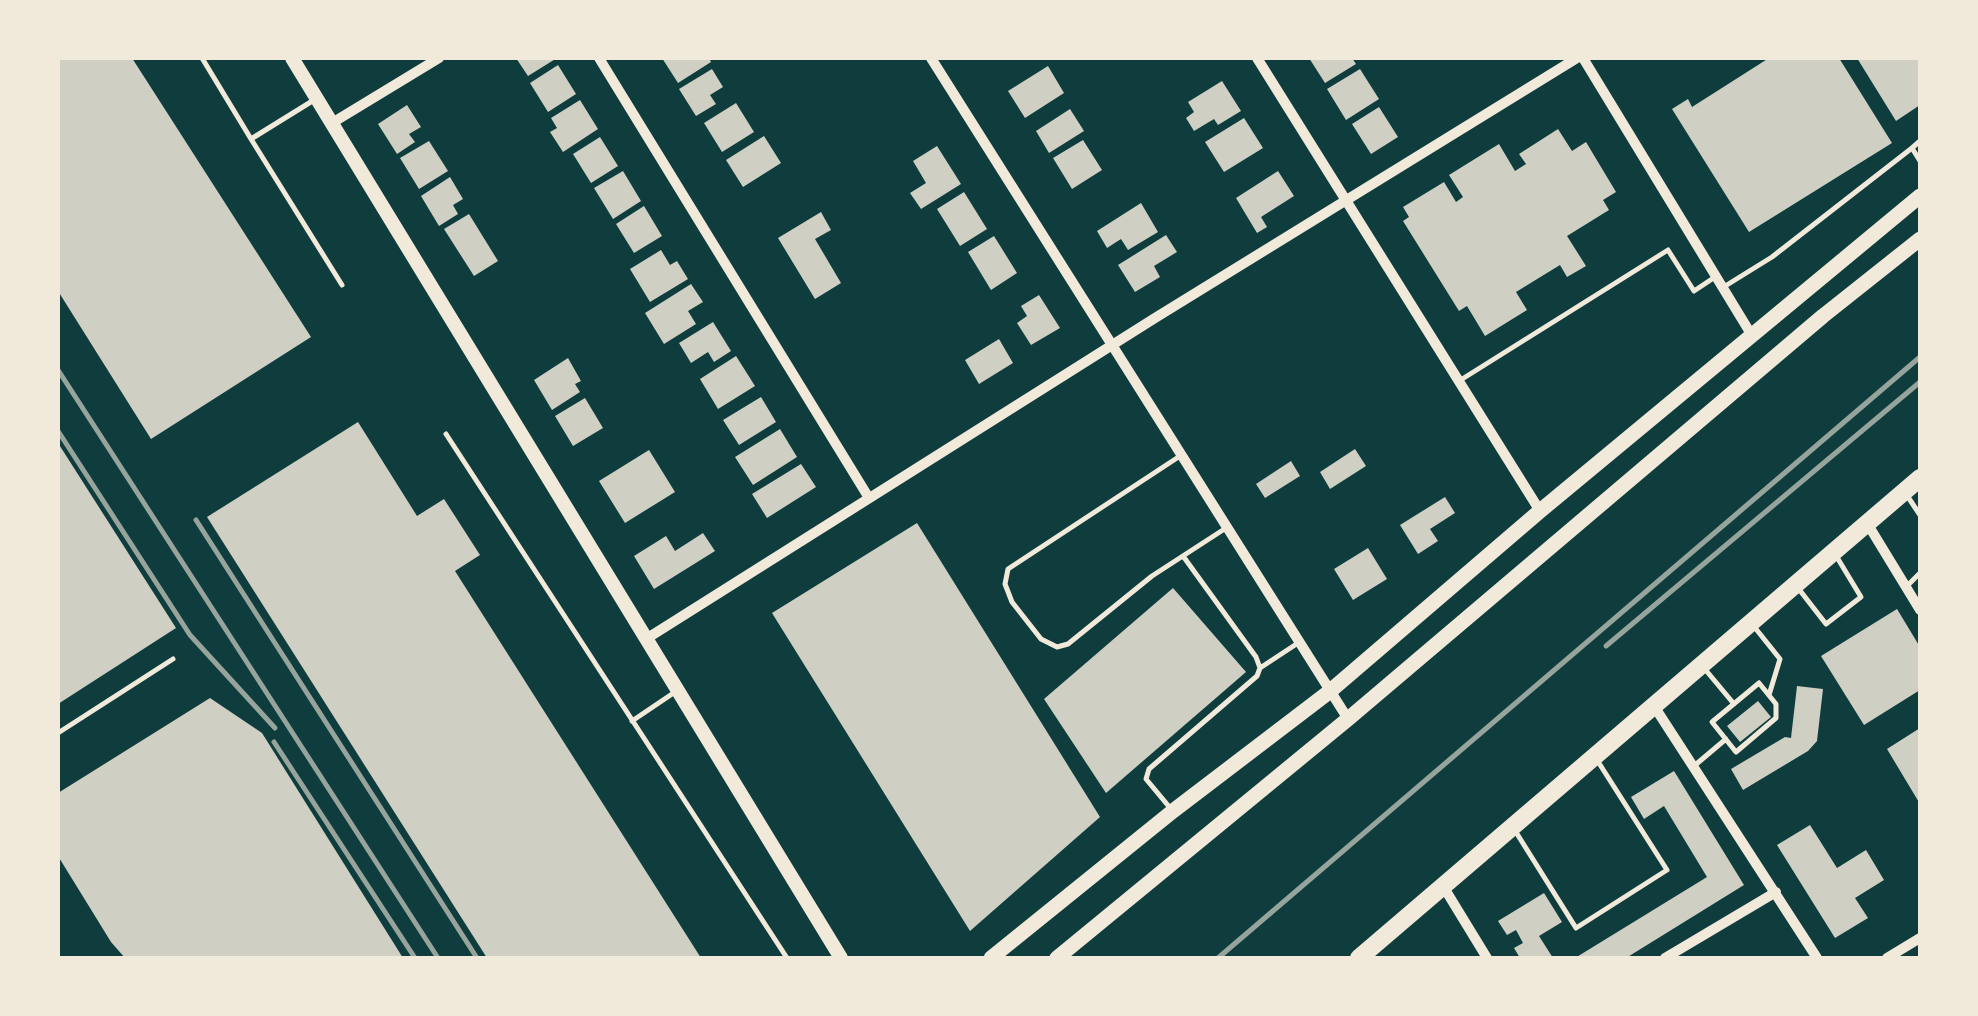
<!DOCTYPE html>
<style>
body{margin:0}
#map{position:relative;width:1978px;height:1016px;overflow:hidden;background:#0f3d3e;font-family:Ubuntu,sans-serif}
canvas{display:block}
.frame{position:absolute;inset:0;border:60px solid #f1e9da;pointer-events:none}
</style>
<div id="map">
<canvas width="1978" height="1016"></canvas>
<div class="frame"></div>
</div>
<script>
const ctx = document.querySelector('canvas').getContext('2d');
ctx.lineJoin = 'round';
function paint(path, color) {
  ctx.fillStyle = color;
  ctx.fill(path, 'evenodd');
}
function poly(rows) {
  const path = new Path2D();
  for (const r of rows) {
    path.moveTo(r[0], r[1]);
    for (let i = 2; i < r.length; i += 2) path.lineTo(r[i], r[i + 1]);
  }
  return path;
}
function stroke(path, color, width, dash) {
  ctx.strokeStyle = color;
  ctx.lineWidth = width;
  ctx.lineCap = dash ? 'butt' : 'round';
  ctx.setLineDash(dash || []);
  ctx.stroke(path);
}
paint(poly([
 [58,58,132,58,311,337,151,439,58,291],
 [516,58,557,58,528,76],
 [662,58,709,58,711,62,678,83],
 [1309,58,1352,58,1356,64,1325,83],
 [1769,58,1839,58,1892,143,1749,232,1672,109,1688,99,1692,107],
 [1857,58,1920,58,1920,105,1896,121],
 [558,65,576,94,548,112,530,83],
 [1048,66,1064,93,1025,118,1008,91],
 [712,69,723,87,710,95,716,104,696,116,679,89],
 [1360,69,1379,99,1346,120,1327,89],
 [1222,81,1241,111,1218,125,1214,119,1194,131,1186,118,1194,112,1188,102],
 [580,100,598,129,563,152,550,132,557,128,551,118],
 [736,103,754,132,722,152,704,123],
 [407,105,421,127,409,134,415,142,397,154,378,124],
 [1379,107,1398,137,1371,154,1352,124],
 [1070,109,1084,131,1049,153,1036,131],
 [1244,118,1263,148,1224,172,1205,142],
 [1558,129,1572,151,1586,142,1616,192,1603,200,1609,210,1567,236,1586,266,1567,277,1560,265,1516,292,1527,310,1485,336,1467,306,1459,311,1403,221,1409,217,1403,207,1444,182,1456,202,1463,197,1449,175,1499,144,1515,171,1526,164,1519,154],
 [764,136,781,163,743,187,726,160],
 [600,137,618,166,591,183,573,154],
 [1083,140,1102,170,1072,189,1053,158],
 [429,141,448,171,419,189,400,158],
 [937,146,961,184,921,209,910,193,926,183,913,161],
 [623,171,641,201,613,219,594,188],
 [1278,171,1294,196,1261,217,1267,227,1257,233,1236,198],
 [450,177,463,199,453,205,458,214,439,226,421,196],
 [964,192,987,229,960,246,937,209],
 [1141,203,1158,232,1128,250,1121,239,1107,248,1097,231],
 [644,206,662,236,634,253,616,224],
 [821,212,831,230,815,239,841,283,815,299,778,238],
 [469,214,498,261,474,276,444,229],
 [1166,235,1177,252,1154,266,1160,277,1135,292,1118,265],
 [994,236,1017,273,991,290,968,252],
 [661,250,670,265,677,261,688,279,650,302,630,269],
 [691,284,703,302,688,311,696,324,664,344,645,313],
 [1039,295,1060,328,1031,345,1017,323,1027,316,1021,306],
 [713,322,731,351,714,362,708,352,691,363,679,343],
 [999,339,1013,363,979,384,965,360],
 [736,356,755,386,718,409,700,379],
 [568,358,581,381,575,384,580,392,552,410,534,380],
 [761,397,776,422,739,445,723,420],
 [585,398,603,428,573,446,555,416],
 [358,422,417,516,444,499,480,555,455,571,701,958,487,958,207,517],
 [780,429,797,457,753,485,735,457],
 [58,443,176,628,58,704],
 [1355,449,1366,466,1330,489,1320,472],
 [649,450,675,492,625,523,599,481],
 [1291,461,1300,476,1265,498,1256,484],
 [801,464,816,487,767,518,752,494],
 [1445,497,1455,513,1430,529,1438,541,1418,554,1400,525],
 [917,523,1100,817,970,931,772,613],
 [703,533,715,551,654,589,634,556,666,536,675,551],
 [1368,548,1387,579,1353,600,1334,569],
 [1173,588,1246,672,1106,793,1044,699],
 [1897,609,1920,647,1920,690,1864,725,1821,656],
 [1797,686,1823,689,1817,741,1808,751,1743,790,1731,769,1785,737,1791,738],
 [210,698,262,733,403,958,125,958,111,942,58,856,58,793],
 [1758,701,1771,717,1740,742,1727,726],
 [1920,728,1920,804,1887,749],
 [1674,771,1744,885,1626,958,1575,958,1707,877,1664,806,1644,819,1631,797],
 [1810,825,1837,868,1866,850,1884,880,1855,898,1868,918,1835,938,1777,845],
 [1544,893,1562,922,1539,936,1553,958,1520,958,1514,948,1523,943,1516,930,1507,935,1498,921]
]), '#cfcfc3');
stroke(poly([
 [202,58,251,139],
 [314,100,251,139,342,285],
 [1920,141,1912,148,1920,161],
 [1722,288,1772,257,1912,148],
 [1459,381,1668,250,1694,291,1715,277],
 [446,434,787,958],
 [1180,456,1008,569,1005,584,1012,602,1041,639,1057,647,1068,644,1152,576,1226,528],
 [1908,497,1920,515],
 [1908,585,1920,573],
 [1798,588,1826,624,1861,597,1835,554],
 [1752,624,1780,659,1769,695],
 [1260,668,1298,643],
 [1704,668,1734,704],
 [1759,683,1776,704,1776,718,1736,752,1712,722,1759,683],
 [632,721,675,692],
 [58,733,173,659],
 [1694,766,1726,739],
 [1171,809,1146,779,1149,769,1257,676,1260,668,1256,657,1183,556],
 [1514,829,1576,928,1667,870,1597,760]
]), '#f1e9da', 5);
stroke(poly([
 [599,58,869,498],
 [931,58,1348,719],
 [1257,58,1540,511],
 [1583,58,1751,334],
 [332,123,439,58],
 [1867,523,1920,610],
 [646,639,1155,318,1577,58],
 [1654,706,1817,958],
 [1443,886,1487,958],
 [1665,958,1776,892],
 [1887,958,1920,938]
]), '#f1e9da', 10);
stroke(poly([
 [292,58,841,958]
]), '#f1e9da', 14);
stroke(poly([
 [991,958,1173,811,1329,692,1540,511,1920,196],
 [1057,958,1348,719,1823,316,1920,239]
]), '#f1e9da', 15);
stroke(poly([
 [1359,958,1920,478]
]), '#f1e9da', 18);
stroke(poly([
 [58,370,438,958],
 [58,431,190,635,275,728],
 [196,520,477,958],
 [1606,646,1920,382],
 [274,742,415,958],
 [1218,958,1920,357]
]), '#97a49c', 5);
</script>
